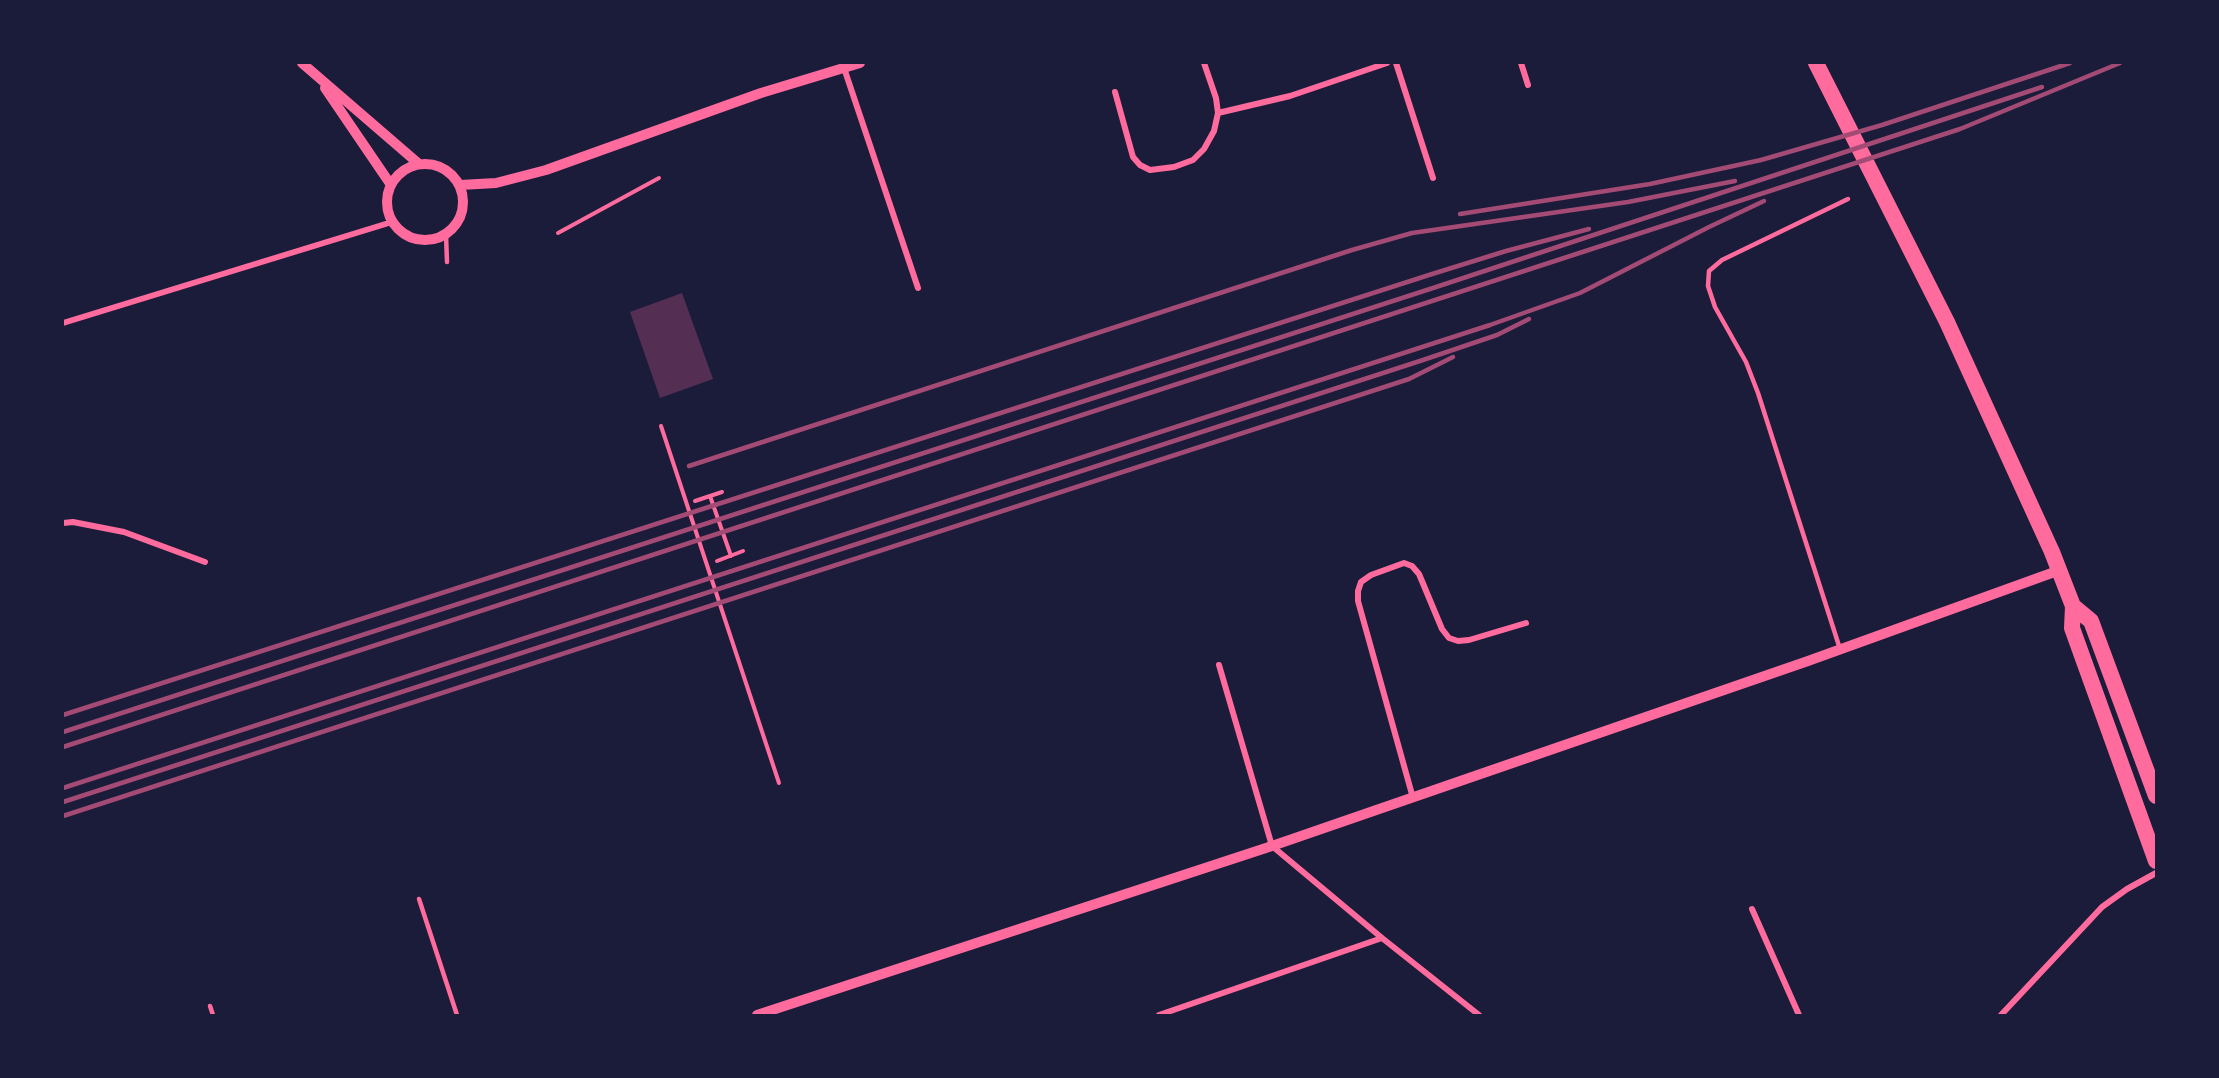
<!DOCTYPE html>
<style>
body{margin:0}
#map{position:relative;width:2219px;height:1078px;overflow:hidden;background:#1b1b3a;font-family:Figtree,sans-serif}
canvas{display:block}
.frame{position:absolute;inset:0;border:64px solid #1b1b3a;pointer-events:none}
</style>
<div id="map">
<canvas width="2219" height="1078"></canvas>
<div class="frame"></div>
</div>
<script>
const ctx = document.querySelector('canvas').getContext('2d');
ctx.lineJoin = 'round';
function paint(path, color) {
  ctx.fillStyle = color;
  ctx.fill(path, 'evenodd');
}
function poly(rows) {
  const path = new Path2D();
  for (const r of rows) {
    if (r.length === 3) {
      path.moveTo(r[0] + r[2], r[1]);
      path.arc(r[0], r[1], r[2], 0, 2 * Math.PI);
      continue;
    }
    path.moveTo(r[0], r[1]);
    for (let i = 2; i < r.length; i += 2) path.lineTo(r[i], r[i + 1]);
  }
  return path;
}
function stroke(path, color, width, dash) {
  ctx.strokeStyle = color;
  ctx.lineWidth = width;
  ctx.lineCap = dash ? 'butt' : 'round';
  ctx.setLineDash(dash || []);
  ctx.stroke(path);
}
paint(poly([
 [682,293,713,379,660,398,630,312]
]), '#542f53');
stroke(poly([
 [558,233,659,178],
 [661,426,779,783],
 [710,496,731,556],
 [695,501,722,492],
 [717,561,743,551]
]), '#ff6b9d', 4);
stroke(poly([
 [446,235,447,262],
 [1840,649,1758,393,1746,362,1715,307,1708,286,1709,271,1722,260,1848,199],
 [419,899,457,1015],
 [210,1006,213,1015]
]), '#ff6b9d', 4.5);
stroke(poly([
 [1396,63,1433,178],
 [1521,63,1528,85],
 [844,68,918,288],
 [1115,92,1133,157,1140,165,1150,170,1174,167,1193,160,1204,149,1214,131,1218,113,1216,98,1204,63],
 [1218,113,1290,96,1387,63],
 [63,323,392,222],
 [63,523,73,522,124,532,205,562],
 [1219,665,1272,846,1382,938,1479,1015],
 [1413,798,1358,601,1358,591,1361,582,1371,575,1404,563,1412,566,1419,574,1442,629,1449,638,1458,641,1469,640,1526,623],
 [1752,909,1799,1015],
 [1159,1015,1382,938],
 [2001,1015,2102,907,2127,889,2156,873]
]), '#ff6b9d', 6);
stroke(poly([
 [302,63,419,164],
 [325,88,391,185],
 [425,202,38],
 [460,185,496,183,546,170,761,93,860,63],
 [757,1015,1272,846,1808,661,2060,570]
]), '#ff6b9d', 10);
stroke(poly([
 [1816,63,1947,322,2052,552,2073,606,2091,621,2156,796],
 [2073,606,2072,628,2156,861]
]), '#ff6b9d', 16);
stroke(poly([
 [1460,214,1650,184,1761,160,1882,125,2070,63],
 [689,466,1352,250,1412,233,1628,202,1735,181],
 [63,715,1429,275,1506,251,1589,229],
 [63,732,1433,288,2042,87],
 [63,747,1960,129,2120,63],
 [63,788,1490,325,1580,293,1709,227,1764,201],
 [63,802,1423,360,1497,335,1529,319],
 [63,816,1409,379,1453,357]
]), '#a44b75', 4.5);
</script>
